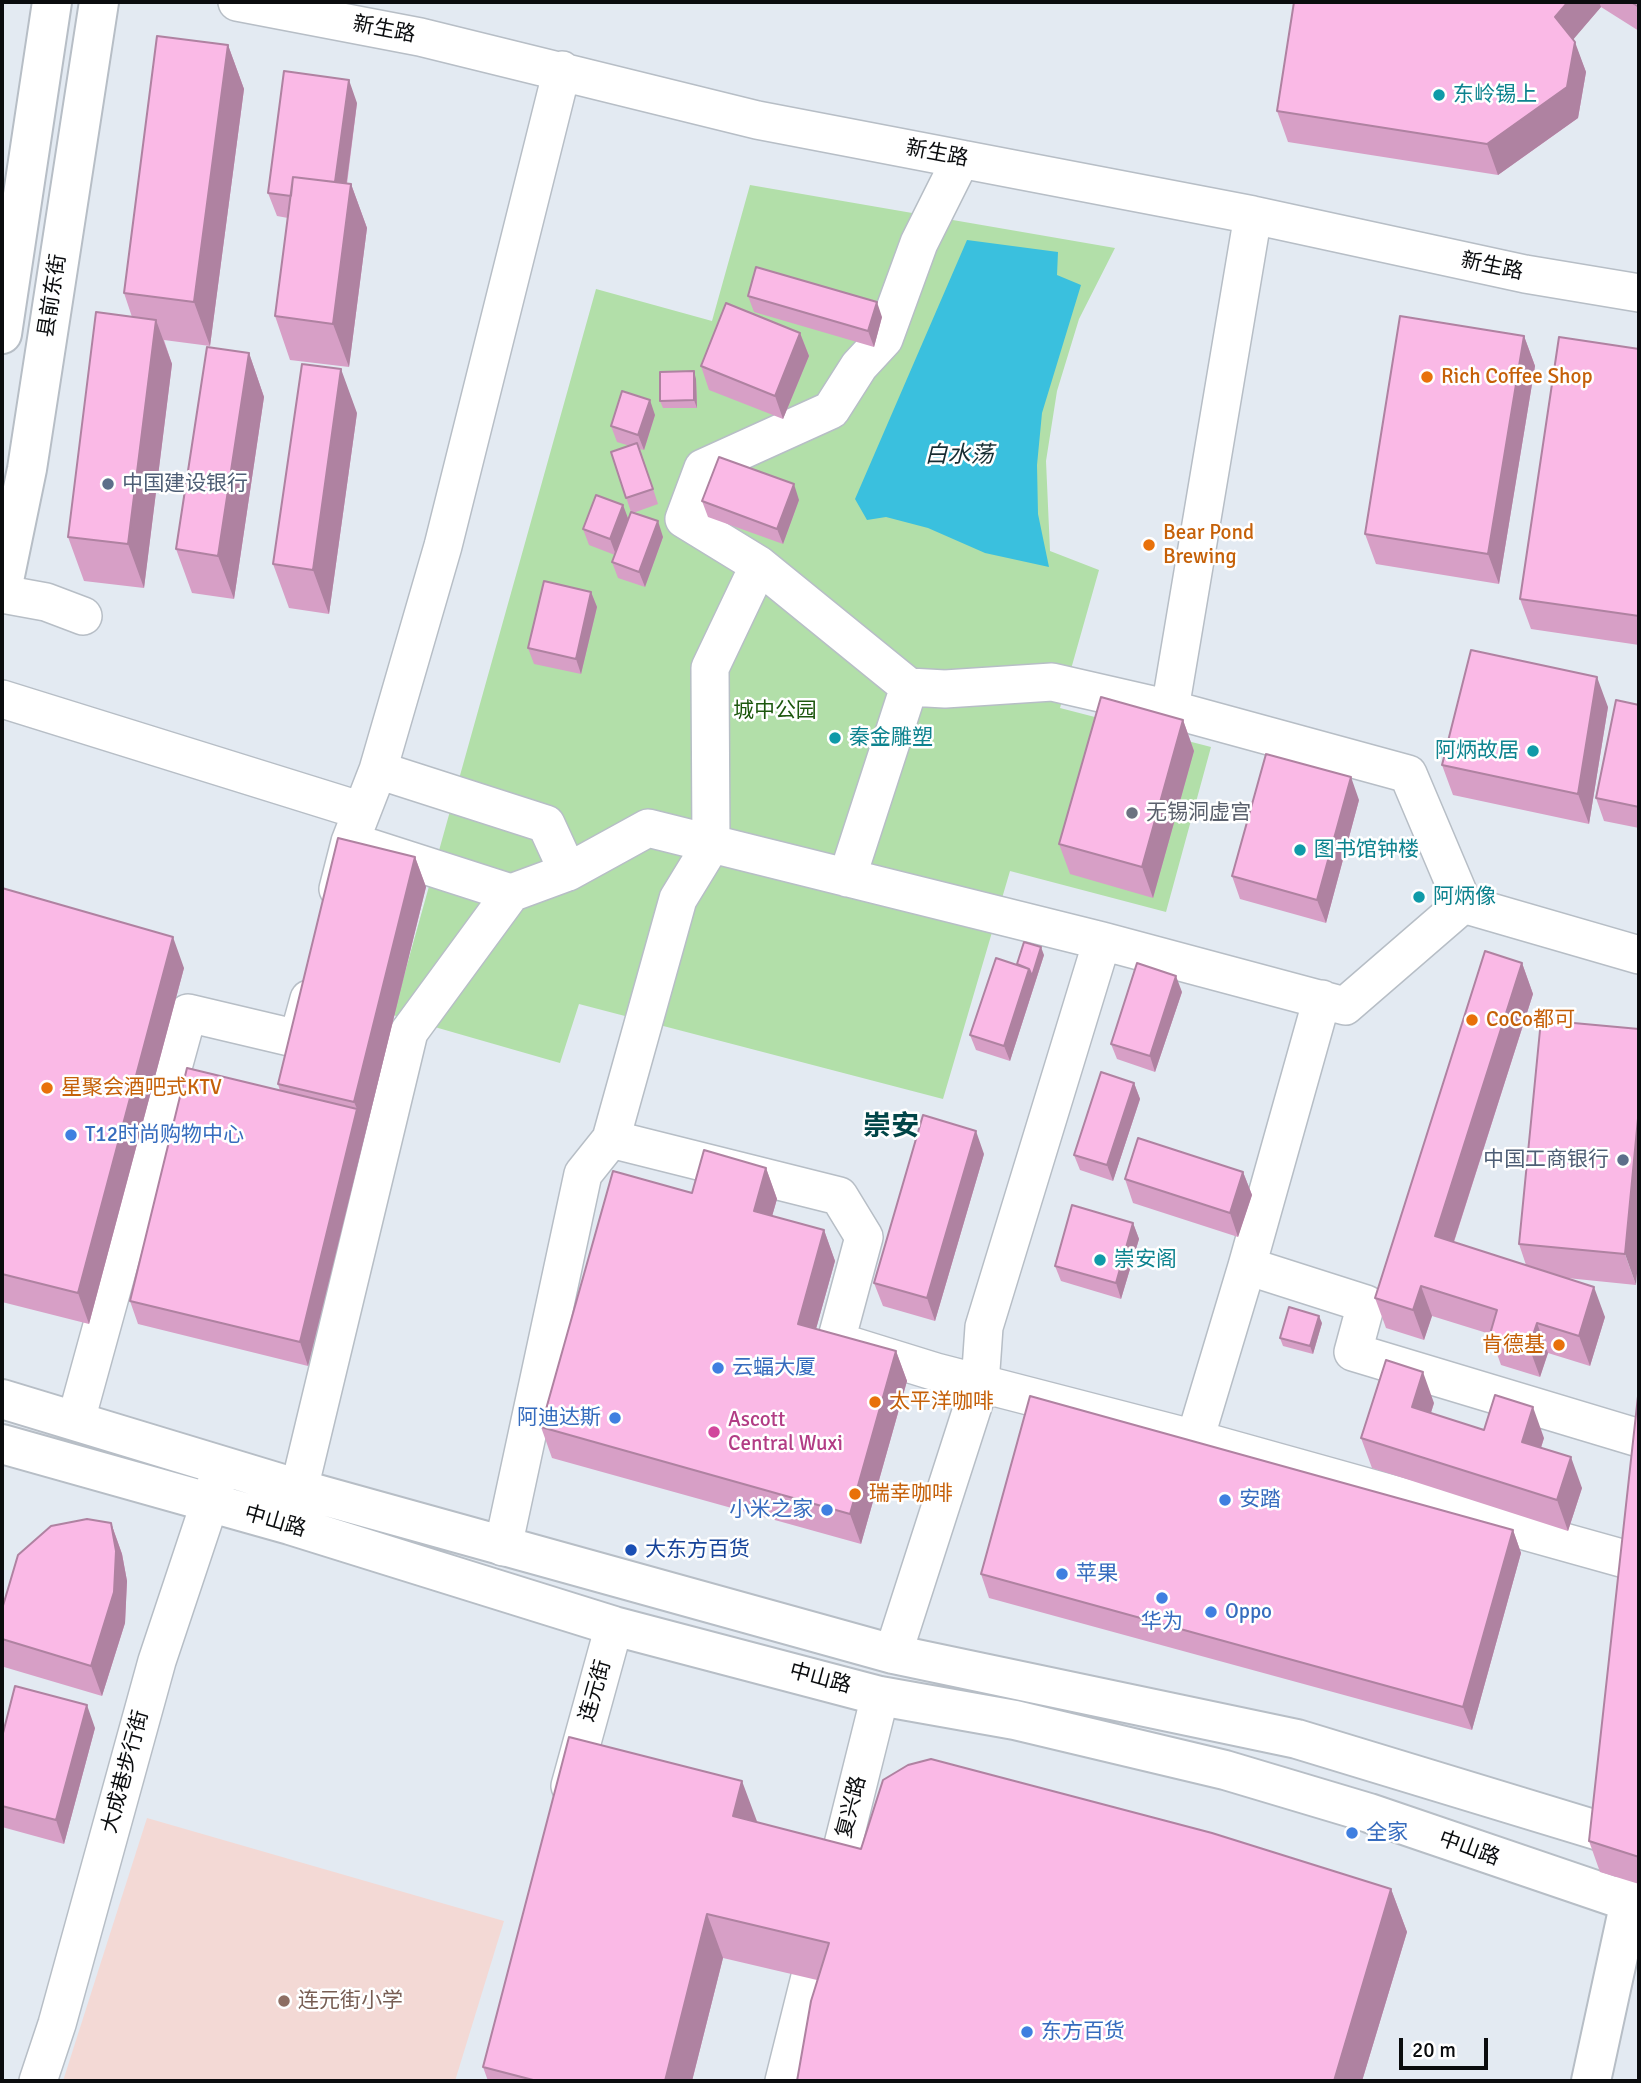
<!DOCTYPE html>
<meta charset="utf-8">
<style>
body{margin:0}
#map{position:relative;width:1641px;height:2083px;overflow:hidden;background:#e3eaf2;font-family:Signika,sans-serif}
canvas{display:block}
.frame{position:absolute;inset:0;border:4px solid #0a0c0e;pointer-events:none}
.scale{position:absolute;left:1399px;top:2038px;width:89px;height:32px;box-sizing:border-box;border:4px solid #0a0c0e;border-top:0;padding-left:9px;font-size:21px;line-height:24px;white-space:nowrap;color:#0a0c0e;-webkit-text-stroke:5px #fff;paint-order:stroke}
</style>
<div id="map">
<canvas width="1641" height="2083"></canvas>
<div class="frame"></div>
<div class="scale">20 m</div>
</div>
<script>
const ctx = document.querySelector('canvas').getContext('2d');
ctx.lineJoin = 'round';
function paint(path, color) {
  ctx.fillStyle = color;
  ctx.fill(path, 'evenodd');
}
function poly(rows) {
  const path = new Path2D();
  for (const r of rows) {
    path.moveTo(r[0], r[1]);
    for (let i = 2; i < r.length; i += 2) path.lineTo(r[i], r[i + 1]);
  }
  return path;
}
function stroke(path, color, width, dash) {
  ctx.strokeStyle = color;
  ctx.lineWidth = width;
  ctx.lineCap = dash ? 'butt' : 'round';
  ctx.setLineDash(dash || []);
  ctx.stroke(path);
}
function drawText(font, color, halo, rows, align = 'center') {
  ctx.font = font + ' Signika,"Noto Sans SC",sans-serif';
  ctx.lineWidth = 5;
  ctx.setLineDash([]);
  ctx.textBaseline = 'middle';
  ctx.strokeStyle = halo;
  ctx.fillStyle = color;
  for (const [text, x, y, turn = 0] of rows) {
    ctx.save();
    ctx.translate(x, y);
    ctx.rotate((+turn || 0) * Math.PI / 180);
    ctx.textAlign = isNaN(turn) ? turn : align;
    if (halo) ctx.strokeText(text, 0, 0);
    ctx.fillText(text, 0, 0);
    ctx.restore();
  }
}
paint(poly([
 [147,1818,504,1921,455,2081,63,2081]
]), '#f3d9d5');
paint(poly([
 [750,185,1115,248,1079,319,1057,391,1046,461,1050,551,1099,570,1060,708,1211,747,1166,912,1010,871,943,1099,579,1004,560,1063,393,1015,596,289,712,321]
]), '#b2dfa9');
paint(poly([
 [967,240,1058,252,1057,275,1081,285,1042,413,1037,465,1038,514,1049,567,985,553,928,528,886,517,867,520,855,499]
]), '#3ac0de');
const minor = poly([
 [237,2,420,37,757,120,1253,215,1525,274,1639,293],
 [759,565,909,687],
 [2,594,46,602,83,616],
 [2,699,362,811],
 [1170,709,1253,215],
 [371,848,511,893,568,872,546,824,378,770],
 [568,872,648,828,1102,941,1345,1006,1463,904],
 [847,878,909,687,945,689,1052,682,1170,709,1408,774,1463,904,1639,955],
 [338,889,350,842,378,770,443,546,562,70],
 [611,1139,678,899,711,845,710,668,759,565,684,519,703,468,831,410,859,366,884,339,919,243,961,159],
 [1247,1266,1366,1304,1353,1352,1639,1438],
 [76,1420,188,1013,298,1039,309,999],
 [1195,1439,1247,1266,1322,999],
 [299,1489,409,1032,511,893],
 [503,1547,583,1174,611,1139,839,1196,864,1237,836,1341,936,1372,1195,1439,1639,1563],
 [893,1654,980,1384,984,1327,1102,941],
 [570,1786,614,1626],
 [38,2081,57,2024,157,1661,220,1472],
 [784,2081,880,1696]
]);
const major = poly([
 [2,334,52,2],
 [2,590,27,469,99,2],
 [2,1399,299,1489,893,1654,1297,1739,1639,1843],
 [2,1444,290,1525,614,1626,880,1696,1015,1720,1225,1770,1369,1813,1639,1905],
 [1591,2081,1635,1878]
]);
stroke(minor, '#b7bec6', 40);
stroke(major, '#b7bec6', 42);
stroke(minor, '#fff', 37);
stroke(major, '#fff', 38);
paint(poly([
 [1294,2,1639,2,1639,31,1601,7,1573,39,1586,72,1578,118,1498,175,1288,142,1277,111],
 [228,45,244,89,210,346,164,340,172,364,144,588,84,581,68,537,132,317,124,293],
 [357,103,347,184,351,184,367,228,349,367,290,360,275,316,288,218,277,216,268,193],
 [748,296,882,317,874,347,754,312],
 [800,333,809,356,783,419,709,390,701,366],
 [1524,336,1535,366,1499,584,1376,564,1365,534],
 [1639,349,1639,645,1531,629,1520,599],
 [249,353,264,397,234,599,192,593,176,549],
 [696,379,697,408,663,408,660,401],
 [357,413,329,614,289,608,273,564],
 [655,415,644,450,640,449,658,504,633,513,663,537,645,587,618,578,612,562,615,555,589,545,583,529,623,505,628,519,631,512,611,452,630,446,617,442,611,426],
 [799,500,783,544,708,517,702,501],
 [591,592,597,607,581,674,534,664,528,648],
 [1639,705,1639,828,1604,821,1596,798],
 [1608,707,1589,824,1453,795,1442,765],
 [1183,720,1194,751,1153,898,1070,874,1059,844],
 [1359,800,1326,923,1240,899,1232,876],
 [415,857,426,887,308,1366,138,1324,130,1301,280,1091,278,1084],
 [2,888,184,968,89,1324,2,1302],
 [1044,955,1010,1061,976,1050,970,1035,1017,964],
 [1522,963,1533,994,1454,1242,1526,1265,1519,1244,1541,1020,1636,1285,1567,1278,1605,1317,1590,1366,1548,1353,1540,1377,1501,1365,1490,1334,1432,1316,1424,1340,1386,1328,1375,1298],
 [1182,992,1155,1072,1117,1059,1111,1044],
 [1134,1083,1140,1099,1113,1181,1080,1170,1074,1155],
 [984,1154,935,1321,883,1306,874,1283],
 [766,1168,777,1199,772,1216,824,1230,835,1261,816,1329,896,1351,907,1381,861,1544,552,1458,541,1427,692,1193],
 [1243,1172,1252,1195,1238,1237,1133,1203,1125,1179],
 [1133,1223,1139,1239,1121,1299,1061,1281,1055,1266],
 [1322,1323,1313,1354,1283,1346,1280,1338],
 [1639,1387,1639,1884,1600,1872,1589,1841],
 [1434,1403,1431,1413,1484,1430,1544,1438,1541,1448,1582,1488,1568,1531,1372,1468,1361,1438],
 [111,1523,122,1554,127,1581,125,1623,102,1696,4,1667,2,1660,2,1609],
 [1513,1530,1521,1553,1472,1730,989,1598,981,1574],
 [95,1728,64,1844,2,1827,2,1737],
 [757,1822,861,1849,1391,1889,1407,1932,1362,2081,797,2081,817,1980,723,1958,692,2081,488,2081,483,2067]
]), '#d79fc6');
paint(poly([
 [1568,2,1599,2,1601,7,1566,48,1555,17],
 [1575,42,1586,72,1578,118,1498,175,1487,144],
 [228,45,244,89,210,346,194,302],
 [349,80,357,103,341,225,333,201],
 [351,184,367,228,349,367,333,324],
 [877,302,882,317,874,347,868,331],
 [156,320,172,364,144,588,128,544],
 [800,333,809,356,783,419,775,396],
 [1524,336,1535,366,1499,584,1488,554],
 [249,353,264,397,234,599,218,556],
 [341,369,357,413,329,614,313,570],
 [694,371,696,379,697,408,694,400],
 [650,400,655,415,644,450,638,435],
 [794,484,799,500,783,544,777,529],
 [623,505,629,521,616,555,610,539],
 [658,521,663,537,645,587,639,572],
 [591,592,597,607,581,674,576,659],
 [1597,677,1608,707,1589,824,1578,794],
 [1183,720,1194,751,1153,898,1142,867],
 [1351,777,1359,800,1326,923,1317,900],
 [415,857,426,887,308,1366,300,1342,357,1109,354,1102],
 [173,937,184,968,89,1324,78,1293],
 [1041,947,1044,955,1010,1061,1004,1046,1029,969],
 [1522,963,1533,994,1446,1266,1435,1236],
 [1176,976,1182,992,1155,1072,1150,1056],
 [1134,1083,1140,1099,1113,1181,1107,1165],
 [1639,1108,1639,1250,1636,1285,1625,1254],
 [976,1131,984,1154,935,1321,927,1298],
 [766,1168,777,1199,765,1241,754,1211],
 [1243,1172,1252,1195,1238,1237,1230,1213],
 [1133,1223,1139,1239,1121,1299,1116,1283],
 [824,1230,835,1261,809,1354,798,1324],
 [1421,1286,1432,1316,1424,1340,1413,1310],
 [1594,1287,1605,1317,1590,1366,1579,1336],
 [1319,1316,1322,1323,1313,1354,1310,1346],
 [1537,1323,1548,1353,1540,1377,1529,1347],
 [896,1351,907,1381,861,1544,850,1514],
 [1423,1372,1434,1403,1423,1437,1412,1407],
 [1533,1407,1544,1438,1533,1472,1522,1442],
 [1571,1457,1582,1488,1568,1531,1557,1500],
 [111,1523,122,1554,127,1581,125,1623,102,1696,91,1666],
 [1513,1530,1521,1553,1472,1730,1463,1707],
 [87,1705,95,1728,64,1844,56,1820],
 [742,1781,758,1824,733,1816],
 [1391,1889,1407,1932,1362,2081,1334,2081],
 [707,1914,723,1958,692,2081,665,2081]
]), '#af82a1');
const building = poly([
 [1294,2,1568,2,1555,17,1575,42,1567,87,1487,144,1277,111,1294,2],
 [1631,2,1639,2,1639,7,1631,2],
 [157,36,228,45,194,302,124,293,157,36],
 [284,71,349,80,335,182,293,177,291,196,268,193,284,71],
 [293,177,351,184,333,324,275,316,293,177],
 [756,267,877,302,868,331,748,296,756,267],
 [726,303,800,333,775,396,701,366,726,303],
 [96,312,156,320,128,544,68,537,96,312],
 [1400,316,1524,336,1488,554,1365,534,1400,316],
 [1559,337,1639,349,1639,616,1520,599,1559,337],
 [207,347,249,353,218,556,176,549,207,347],
 [302,364,341,369,313,570,273,564,302,364],
 [694,371,694,400,660,401,660,372,694,371],
 [622,391,650,400,638,435,611,426,622,391],
 [637,443,653,489,626,498,611,452,637,443],
 [719,457,794,484,777,529,702,501,719,457],
 [596,495,623,505,610,539,583,529,596,495],
 [631,512,658,521,639,572,612,562,631,512],
 [544,581,591,592,576,659,528,648,544,581],
 [1471,650,1597,677,1578,794,1442,765,1471,650],
 [1101,697,1183,720,1142,867,1059,844,1101,697],
 [1616,700,1639,705,1639,807,1596,798,1616,700],
 [1266,754,1351,777,1317,900,1232,876,1266,754],
 [338,838,415,857,354,1102,278,1084,338,838],
 [2,888,173,937,78,1293,2,1274,2,888],
 [1024,942,1041,947,1032,976,1029,969,1017,964,1024,942],
 [1485,951,1522,963,1435,1236,1594,1287,1579,1336,1537,1323,1529,1347,1490,1334,1497,1310,1421,1286,1413,1310,1375,1298,1485,951],
 [996,958,1029,969,1004,1046,970,1035,996,958],
 [1137,963,1176,976,1150,1056,1111,1044,1137,963],
 [1541,1020,1639,1029,1639,1108,1625,1254,1519,1244,1541,1020],
 [187,1068,357,1109,300,1342,130,1301,187,1068],
 [1101,1072,1134,1083,1107,1165,1074,1155,1101,1072],
 [923,1115,976,1131,927,1298,874,1283,923,1115],
 [1138,1138,1243,1172,1230,1213,1125,1179,1138,1138],
 [704,1150,766,1168,754,1211,824,1230,798,1324,896,1351,850,1514,541,1427,613,1171,692,1193,704,1150],
 [1072,1205,1133,1223,1116,1283,1055,1266,1072,1205],
 [1289,1307,1319,1316,1310,1346,1280,1338,1289,1307],
 [1386,1360,1423,1372,1412,1407,1484,1430,1495,1395,1533,1407,1522,1442,1571,1457,1557,1500,1361,1438,1386,1360],
 [1639,1387,1639,1857,1589,1841,1639,1387],
 [1030,1396,1513,1530,1463,1707,981,1574,1030,1396],
 [87,1519,111,1523,116,1551,114,1592,91,1666,2,1639,2,1609,18,1555,51,1526,87,1519],
 [15,1686,87,1705,56,1820,2,1806,2,1737,15,1686],
 [569,1737,742,1781,733,1816,861,1849,883,1780,908,1765,931,1759,1212,1833,1391,1889,1334,2081,797,2081,811,2001,829,1943,707,1914,665,2081,537,2081,483,2067,569,1737]
]);
paint(building, '#fab9e6');
stroke(building, '#af82a1', 2);
for (const [x, y, r, color] of [
 [1439,95,7,"#0f9aa8"],
 [1427,377,7,"#e8710a"],
 [108,484,7,"#5c6f8a"],
 [1149,545,7,"#e8710a"],
 [835,738,7,"#0f9aa8"],
 [1533,751,7,"#0f9aa8"],
 [1132,813,7,"#6b7280"],
 [1300,850,7,"#0f9aa8"],
 [1419,897,7,"#0f9aa8"],
 [1472,1020,7,"#e8710a"],
 [47,1088,7,"#e8710a"],
 [71,1135,7,"#3f7fe0"],
 [1623,1160,7,"#5c6f8a"],
 [1100,1260,7,"#0f9aa8"],
 [1559,1345,7,"#e8710a"],
 [718,1368,7,"#3f7fe0"],
 [875,1402,7,"#e8710a"],
 [615,1418,7,"#3f7fe0"],
 [714,1432,7,"#d1479c"],
 [855,1494,7,"#e8710a"],
 [1225,1500,7,"#3f7fe0"],
 [827,1510,7,"#3f7fe0"],
 [631,1550,7,"#1a4fb4"],
 [1062,1574,7,"#3f7fe0"],
 [1162,1598,7,"#3f7fe0"],
 [1211,1612,7,"#3f7fe0"],
 [1352,1833,7,"#3f7fe0"],
 [284,2001,7,"#8d6e63"],
 [1027,2032,7,"#3f7fe0"]
]) {
  const dot = new Path2D();
  dot.arc(x, y, r, 0, 2 * Math.PI);
  ctx.fillStyle = color;
  ctx.fill(dot);
  stroke(dot, '#fff', 2.5);
}
drawText('21px', '#0a0c0e', '#fff', [
 ["新生路",384,30,11],
 ["新生路",937,154,11],
 ["新生路",1492,267,12],
 ["县前东街",53,296,-81],
 ["中山路",275,1522,16],
 ["中山路",820,1679,15],
 ["连元街",596,1691,-74],
 ["大成巷步行街",126,1772,-75],
 ["复兴路",852,1807,-76],
 ["中山路",1469,1849,20]
]);
drawText('21px', '#0d838f', '#fff', [
 ["东岭锡上",1453,95],
 ["秦金雕塑",849,738],
 ["阿炳故居",1519,751,"right"],
 ["图书馆钟楼",1314,850],
 ["阿炳像",1433,897],
 ["崇安阁",1114,1260]
], 'left');
drawText('21px', '#c56008', '#fff', [
 ["Rich Coffee Shop",1441,377],
 ["Bear Pond",1163,533],
 ["Brewing",1163,557],
 ["CoCo都可",1486,1020],
 ["星聚会酒吧式KTV",61,1088],
 ["肯德基",1545,1345,"right"],
 ["太平洋咖啡",889,1402],
 ["瑞幸咖啡",869,1494]
], 'left');
drawText('21px', '#4e5e75', '#fff', [
 ["中国建设银行",122,484],
 ["中国工商银行",1609,1160,"right"]
], 'left');
drawText('21px', '#1d570e', '#fff', [
 ["城中公园",775,711]
]);
drawText('21px', '#5b616d', '#fff', [
 ["无锡洞虚宫",1146,813]
], 'left');
drawText('21px', '#366cbe', '#fff', [
 ["T12时尚购物中心",85,1135],
 ["云蝠大厦",732,1368],
 ["阿迪达斯",601,1418,"right"],
 ["安踏",1239,1500],
 ["小米之家",813,1510,"right"],
 ["苹果",1076,1574],
 ["Oppo",1225,1612],
 ["华为",1162,1622,"center"],
 ["全家",1366,1833],
 ["东方百货",1041,2032]
], 'left');
drawText('21px', '#b23c85', '#fff', [
 ["Ascott",728,1420],
 ["Central Wuxi",728,1444]
], 'left');
drawText('21px', '#164399', '#fff', [
 ["大东方百货",645,1550]
], 'left');
drawText('21px', '#785e54', '#fff', [
 ["连元街小学",298,2001]
], 'left');
drawText('italic 23px', '#172d33', '#fff', [
 ["白水荡",959,456]
]);
drawText('bold 28px', '#014547', '#fff', [
 ["崇安",891,1128]
]);
</script>
